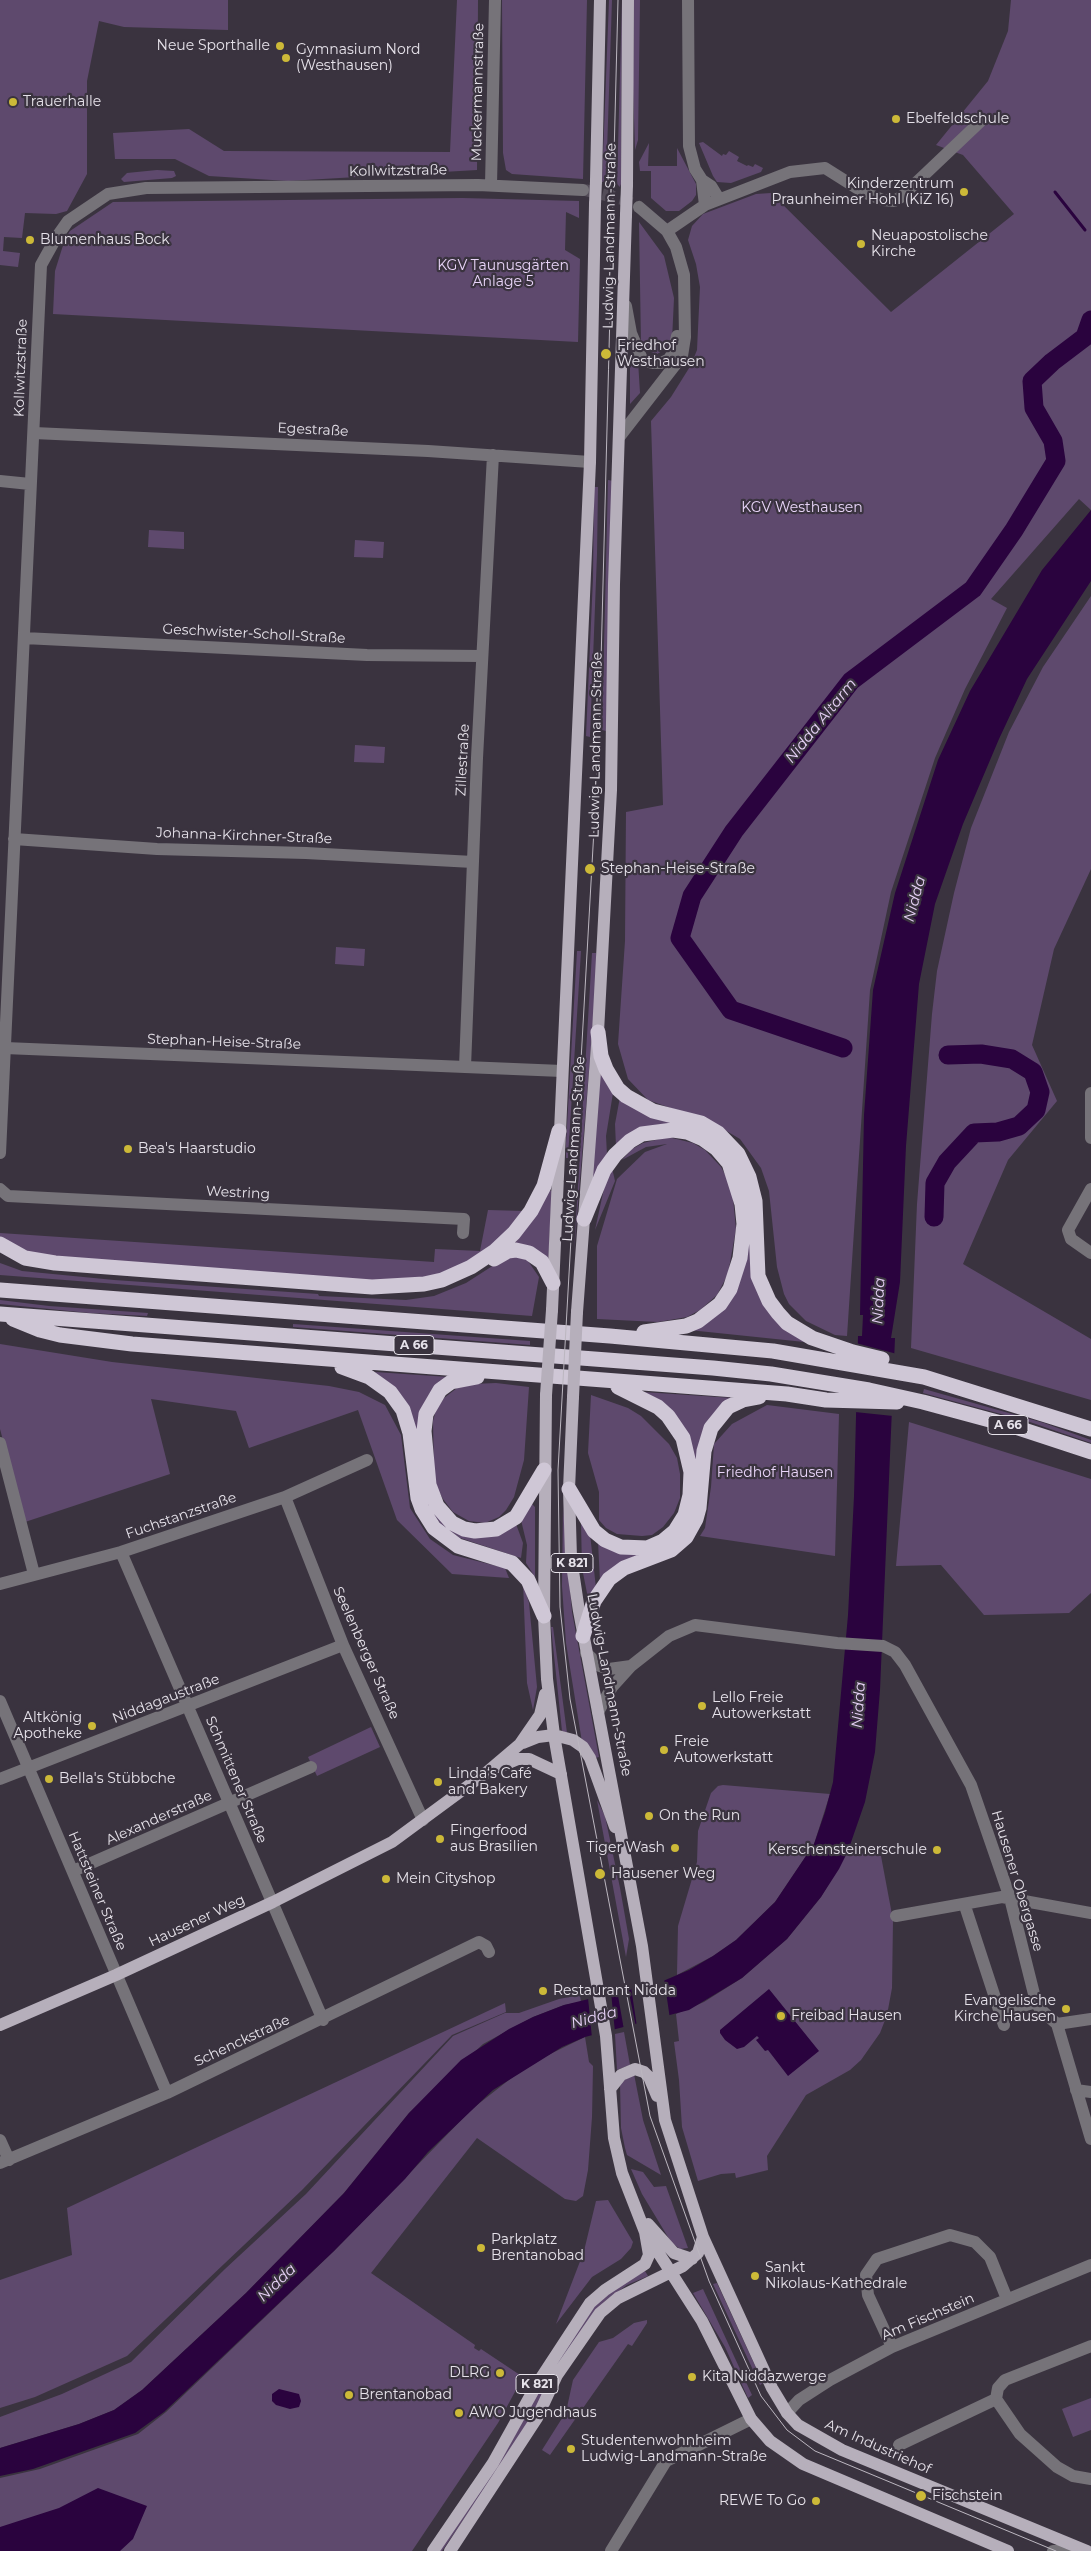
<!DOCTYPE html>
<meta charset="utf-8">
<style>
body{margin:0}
canvas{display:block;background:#3a333f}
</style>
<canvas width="1091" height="2551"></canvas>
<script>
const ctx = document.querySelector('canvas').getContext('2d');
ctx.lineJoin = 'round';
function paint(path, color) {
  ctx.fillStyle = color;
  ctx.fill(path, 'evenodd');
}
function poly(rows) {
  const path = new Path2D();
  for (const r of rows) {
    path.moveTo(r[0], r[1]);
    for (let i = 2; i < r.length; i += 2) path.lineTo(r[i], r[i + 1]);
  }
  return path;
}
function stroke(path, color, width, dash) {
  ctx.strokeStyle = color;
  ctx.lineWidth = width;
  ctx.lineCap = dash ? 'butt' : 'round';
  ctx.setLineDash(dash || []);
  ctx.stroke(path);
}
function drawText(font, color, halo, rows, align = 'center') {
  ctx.font = font + ' Montserrat,sans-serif';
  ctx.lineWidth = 4.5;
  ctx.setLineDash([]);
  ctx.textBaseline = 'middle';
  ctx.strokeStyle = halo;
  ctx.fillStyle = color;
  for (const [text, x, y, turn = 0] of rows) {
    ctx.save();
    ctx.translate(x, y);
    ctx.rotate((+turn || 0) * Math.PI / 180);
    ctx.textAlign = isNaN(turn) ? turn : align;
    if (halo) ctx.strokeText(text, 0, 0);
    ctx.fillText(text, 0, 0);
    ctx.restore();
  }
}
paint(poly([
 [0,0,228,0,228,30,124,27,99,21,87,81,87,174,67,211,56,214,25,213,22,238,4,237,3,251,20,253,18,267,0,265],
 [457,0,478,0,477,170,288,181,209,176,175,159,115,159,113,133,189,129,224,151,450,152],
 [502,0,587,0,583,179,512,174,506,170,503,153],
 [609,0,612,0,606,182,602,182],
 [622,0,621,184,620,187,617,184],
 [634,0,640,0,638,140,635,150,633,85],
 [1011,0,1091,0,1091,510,1079,499,991,599,1007,608,965,689,935,758,891,892,870,990,847,1336,835,1335,806,1321,789,1304,784,1294,777,1267,769,1191,761,1168,740,1139,713,1123,648,1100,628,1079,618,1044,625,941,626,812,663,805,651,421,671,397,691,365,697,350,700,287,696,264,688,240,692,226,703,214,756,194,771,193,891,312,1014,214,963,155,936,145,988,81,1008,31],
 [703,142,722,156,723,154,726,155,729,151,739,157,737,161,747,166,748,165,753,167,755,164,763,168,761,172,731,183,717,182,713,176,699,143],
 [649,143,648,166,677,166,677,148,696,184,696,195,692,201,679,211,666,211,651,198,651,171,640,171,639,162],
 [157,170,174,171,176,176,172,178,124,182,121,179,127,173],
 [462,198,579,201,579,218,566,212,565,250,580,259,578,342,53,314,55,271,65,239,70,231,113,202],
 [639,222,664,256,674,298,672,340,668,348,657,354,645,350,641,344],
 [630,354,638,361,640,393,630,404],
 [608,480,614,481,606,731,602,730],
 [594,487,598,487,597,554,590,737,586,736,593,578],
 [149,530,184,532,184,549,148,547],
 [355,540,384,542,383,558,354,557],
 [1091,596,1091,869,1054,949,1032,1045,1057,1101,1008,1160,963,1264,1091,1339,1091,1400,911,1348,917,1204,932,1014,937,971,954,893,971,828,1009,732,1043,667],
 [355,745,385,747,384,763,354,762],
 [336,947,365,949,364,966,335,964],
 [577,951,581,951,568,1158,566,1158,566,1143],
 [592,953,596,953,597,974,574,1252],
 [600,1071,613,1093,606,1136,607,1155,592,1180],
 [620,1097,640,1111,690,1123,710,1132,734,1156,744,1176,750,1198,752,1264,757,1286,766,1304,782,1324,814,1343,689,1330,709,1320,725,1306,740,1278,748,1233,744,1189,737,1169,726,1152,708,1135,689,1127,668,1124,655,1125,636,1132,616,1146,615,1124],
 [668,1137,693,1143,705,1150,721,1167,727,1178,733,1198,736,1229,728,1274,717,1295,700,1310,687,1317,658,1322,597,1319,597,1246,617,1179,645,1152,667,1144,646,1147,622,1160,632,1149,643,1143],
 [612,1168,615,1181,595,1230,605,1184],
 [548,1190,552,1191,548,1265,512,1247,529,1224],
 [488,1210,524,1211,490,1250,458,1269,399,1284,31,1256,0,1237,0,1233,434,1262,435,1249,480,1251],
 [508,1256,521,1257,528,1261,539,1277,532,1316,0,1275,0,1263,22,1271,114,1280,318,1294,319,1296,406,1300,434,1296,466,1283],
 [0,1300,49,1306,148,1313,147,1316,89,1313,0,1304],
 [293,1324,530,1341,530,1345,293,1327],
 [0,1344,112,1362,329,1386,359,1392,385,1405,401,1435,410,1508,430,1539,453,1555,505,1568,509,1578,452,1574,397,1520,358,1410,249,1448,236,1411,151,1399,170,1474,25,1522,0,1429],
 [375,1372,449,1377,420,1435,448,1524,516,1524,523,1543,521,1558,460,1538,441,1525,425,1501,418,1447],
 [496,1383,529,1387,524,1460,514,1497,506,1510,499,1517,485,1523,469,1521,453,1512,443,1499,437,1488,434,1473,433,1421,436,1410,444,1398,457,1388,473,1384],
 [924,1389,1044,1423,1091,1440,1091,1443,1027,1421,923,1393],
 [643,1392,733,1398,717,1410,704,1430,699,1452,696,1506,686,1530,668,1547,623,1564,600,1582,598,1541,608,1548,620,1552,643,1554,656,1551,677,1536,690,1514,694,1501,695,1466,687,1433,672,1411],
 [591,1395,628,1408,641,1416,669,1444,677,1458,680,1474,680,1498,674,1513,663,1527,652,1535,642,1536,617,1534,606,1528,599,1520,599,1492,588,1453],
 [767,1405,839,1414,835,1556,700,1536,705,1528,711,1487,714,1444,732,1424],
 [909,1422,1091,1479,1091,1593,1069,1613,984,1615,941,1565,896,1566],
 [532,1504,535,1507,535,1577,526,1563,527,1545,521,1520],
 [563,1508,572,1612,599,1757,595,1758,582,1742,566,1643,562,1586],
 [581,1523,590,1534,596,1588,588,1598,582,1568],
 [523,1582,529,1603,537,1687,533,1710,527,1683],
 [551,1627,553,1627,567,1733,562,1731],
 [371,1727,380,1747,317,1776,308,1757],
 [723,1785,830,1794,814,1844,775,1902,736,1940,713,1956,677,1975,678,1926,697,1862,698,1831,711,1793,718,1786],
 [597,1800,605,1816,620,1888,629,1939,626,1957],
 [848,1851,881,1856,893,1920,892,1988,887,2015,880,2033,861,2060,850,2070,806,2095,767,2156,768,2170,736,2178,735,2173,721,2174,698,2181,682,2127,679,2080,674,2042,679,2041,676,2014,704,2002,742,1978,787,1939,821,1897],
 [580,1995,581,2002,564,2005,533,2017,483,2044,409,2113,344,2193,246,2293,142,2390,114,2410,79,2424,0,2448,0,2417,62,2394,131,2362,225,2269,306,2194,453,2036,505,2013,519,2013,559,1999],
 [505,2003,506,2012,452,2035,302,2190,127,2356,35,2397,0,2408,0,2280,72,2255,67,2208],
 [624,2032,630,2065,617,2070,615,2034],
 [585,2037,589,2062,593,2066,592,2117,588,2170,583,2196,576,2201,565,2199,477,2138,371,2273,475,2345,474,2348,479,2351,481,2349,523,2377,498,2423,412,2551,0,2551,0,2478,40,2469,138,2434,166,2412,334,2251,472,2109,519,2072,542,2058],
 [634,2074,643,2120,661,2175,627,2155,625,2148,621,2128,620,2083],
 [631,2169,643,2172,654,2187,666,2186,688,2248,680,2249,671,2242,642,2194],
 [608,2200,633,2242,631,2248,621,2259,592,2277,556,2324,584,2251,596,2201],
 [645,2271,648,2276,627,2285,604,2302,512,2449,442,2551,437,2551,589,2313,604,2294],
 [717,2283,763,2383,760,2385,713,2284],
 [703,2289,752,2395,748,2398,725,2347,693,2293],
 [647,2320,647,2323,632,2346,628,2344,550,2455,542,2450,566,2412,573,2380,599,2342,613,2338,634,2323],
 [1091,2398,1091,2430,1073,2437,1062,2409]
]), '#5e496d');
paint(poly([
 [1091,510,1091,581,1027,679,999,739,963,824,935,904,919,984,906,1146,900,1282,892,1332,891,1338,895,1338,880,1690,875,1752,865,1802,848,1851,839,1869,821,1897,787,1939,742,1978,689,2010,585,2037,562,2047,493,2090,428,2152,405,2179,334,2251,164,2412,135,2433,33,2469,0,2476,0,2448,79,2424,114,2410,142,2390,246,2293,344,2193,409,2113,461,2060,509,2029,533,2017,564,2005,663,1981,689,1970,713,1956,736,1940,775,1902,814,1844,825,1812,833,1782,848,1615,854,1496,858,1336,862,1336,863,1315,860,1315,864,1115,873,990,895,893,938,760,970,691,1042,570],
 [769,1989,819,2051,788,2076,768,2050,765,2051,756,2040,759,2038,757,2036,744,2047,737,2049,725,2040,720,2033,720,2030],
 [279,2389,299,2394,301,2401,299,2407,290,2409,276,2405,272,2401,272,2394],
 [98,2488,147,2506,133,2539,120,2551,0,2551,0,2527,59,2508]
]), '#2a033e');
paint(poly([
 [856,1343,897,1354,893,1416,855,1412],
 [664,1978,670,2019,637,2027,631,1987],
 [628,1988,636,2027,624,2030,617,1990],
 [611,1992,615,2032,592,2038,588,1998]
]), '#3a333f');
stroke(poly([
 [1055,192,1085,230]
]), '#2a033e', 3);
stroke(poly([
 [843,1048,731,1010,680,938,692,896,734,831,851,681,973,589,1014,530,1056,461,1053,441,1034,408,1032,381,1052,362,1085,337,1091,320],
 [934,1217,935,1183,947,1162,974,1133,998,1132,1019,1126,1036,1110,1040,1092,1033,1072,1012,1059,981,1054,948,1055]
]), '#2a033e', 19);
stroke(poly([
 [585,190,622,199,639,207]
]), '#544d59', 12, [12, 6]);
stroke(poly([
 [688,0,689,146,695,169,702,180],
 [491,185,495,0],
 [705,205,702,180,711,186,719,199],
 [667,231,705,205,790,172,825,168,863,192,883,200,894,201,901,197,981,121],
 [626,306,631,333,642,359,652,363,661,363,669,359,674,351,677,336],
 [34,433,428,451,590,462],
 [620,436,682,356,685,337,684,275,676,247,667,231,639,207],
 [0,481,30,484],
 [24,638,367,655,481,656],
 [14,839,157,849,306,853,473,862],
 [5,1048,562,1071],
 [465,1067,477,758,493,455],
 [1091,1093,1091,1138],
 [0,1153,41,265,56,238,68,221,108,194,146,188,478,185,583,190],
 [0,1189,8,1196,464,1219,463,1233],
 [1091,1189,1068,1230,1071,1239,1091,1253],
 [0,1443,34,1574],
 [285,1497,343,1645,423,1820],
 [121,1552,323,2020],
 [0,1584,121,1552,285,1497,367,1460],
 [586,1653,600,1666,609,1669,631,1666],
 [0,1701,167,2093],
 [598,1712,612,1687,631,1666,669,1636,695,1625,837,1643,883,1646,895,1652,905,1665,971,1785,1010,1898,1036,2002,1040,2009,1057,2024,1091,2139],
 [0,1779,343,1645],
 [73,1871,311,1767],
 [965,1906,1000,2013,1036,2002],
 [896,1916,1002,1897,1091,1913],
 [1000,2013,1004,2025],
 [1057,2024,1091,2019],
 [1076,2090,1091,2092],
 [0,2140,9,2160],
 [0,2163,167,2093,479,1942,486,1946,489,1952],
 [892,2347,868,2295,866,2275,877,2259,950,2235,975,2242,990,2257,1007,2299],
 [996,2399,1020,2434,1057,2467,1073,2476,1091,2479],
 [787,2413,799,2400,830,2380,892,2347,1091,2265],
 [899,2445,996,2399,998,2388,1005,2380,1091,2346],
 [611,2551,666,2461,751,2419],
 [1053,2551,1076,2551]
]), '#767379', 12);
stroke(poly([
 [596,181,600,0],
 [627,185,628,0],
 [552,1310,590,462,595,204],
 [577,1312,598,1032,611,790,614,584,626,215],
 [573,1397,569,1489,571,1558,579,1611,642,1946,665,2120,703,2237,772,2388,787,2413,798,2425,842,2450,1087,2551],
 [523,1743,538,1737,554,1735,573,1740,583,1747,590,1758,615,1827],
 [499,1767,518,1759,529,1759,561,1774],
 [0,2025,116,1975,273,1902,392,1842,487,1772,520,1744,540,1715,545,1694],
 [610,2089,621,2075,635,2069,644,2072,649,2077,657,2096],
 [648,2224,674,2253,692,2259],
 [649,2238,702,2321,751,2419,770,2441,803,2464,1008,2551],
 [433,2551,493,2463,537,2384,590,2303,605,2290,645,2264,649,2255,645,2232,622,2173,614,2138,606,2036,554,1735,547,1679,544,1616,546,1395],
 [450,2551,537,2418,557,2375,600,2313,618,2298,683,2266,698,2253,703,2237]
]), '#b6afbb', 12);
stroke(poly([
 [598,1032,601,1056,606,1069,618,1089,626,1096,653,1111,701,1123,718,1133,738,1154,749,1177,755,1201,758,1276,769,1301,778,1313,787,1323,812,1338,853,1352,882,1359],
 [584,1219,604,1170,615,1155,630,1141,642,1134,673,1130,687,1132,703,1139,717,1149,729,1163,742,1204,744,1224,740,1258,730,1289,720,1304,698,1321,686,1326,644,1332],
 [0,1244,25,1258,55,1263,372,1287,424,1284,442,1280,471,1267,495,1251,514,1233,531,1211,544,1186,559,1131],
 [494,1259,508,1251,516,1250,529,1253,542,1262,553,1283],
 [0,1290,610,1336,773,1351,924,1377,1091,1429],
 [0,1314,713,1368,771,1374,869,1390,923,1402,1012,1426,1091,1452],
 [13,1319,40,1330,60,1335,132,1344,787,1394,826,1400,897,1402],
 [342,1367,369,1377,390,1392,403,1410,410,1433,418,1498,422,1509,434,1528,458,1546,512,1563,528,1580,544,1616],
 [477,1377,451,1382,440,1390,426,1414,424,1431,429,1485,437,1506,452,1523,464,1529,475,1531,496,1529,516,1517,544,1470],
 [569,1489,594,1531,605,1540,621,1547,647,1548,663,1541,675,1531,685,1515,690,1495,691,1472,683,1438,668,1416,658,1407,618,1387],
 [583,1636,594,1601,609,1579,624,1568,671,1550,686,1537,696,1519,699,1508,704,1451,711,1428,728,1407,743,1400,759,1397]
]), '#cfc7d6', 15);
stroke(poly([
 [618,0,599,740,558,1470,560,1607,570,1699,650,2116,709,2281,761,2396,787,2430,815,2451,1056,2551]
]), '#bcb7c0', 1);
stroke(poly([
 [595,204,596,181],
 [626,215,627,185],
 [546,1395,552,1310],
 [573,1397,577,1312]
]), '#b6afbb', 12);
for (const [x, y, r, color] of [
 [280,46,5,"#ccb938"],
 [286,58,5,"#ccb938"],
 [13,102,5,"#ccb938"],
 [896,119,5,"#ccb938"],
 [964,192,5,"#ccb938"],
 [30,240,5,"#ccb938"],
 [861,244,5,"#ccb938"],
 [606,354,6,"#ccb938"],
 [590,869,6,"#ccb938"],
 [128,1149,5,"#ccb938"],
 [702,1706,5,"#ccb938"],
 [92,1726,5,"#ccb938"],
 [664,1750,5,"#ccb938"],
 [49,1779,5,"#ccb938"],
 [438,1782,5,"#ccb938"],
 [649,1816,5,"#ccb938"],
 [440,1839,5,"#ccb938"],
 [675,1848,5,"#ccb938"],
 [937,1850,5,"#ccb938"],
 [600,1874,6,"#ccb938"],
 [386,1879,5,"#ccb938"],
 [543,1991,5,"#ccb938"],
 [1066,2009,5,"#ccb938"],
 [781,2016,5,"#ccb938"],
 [481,2248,5,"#ccb938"],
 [755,2276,5,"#ccb938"],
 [500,2373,5,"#ccb938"],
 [692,2377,5,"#ccb938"],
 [349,2395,5,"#ccb938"],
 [459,2413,5,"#ccb938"],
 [571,2449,5,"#ccb938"],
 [921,2496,6,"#ccb938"],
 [816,2501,5,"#ccb938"]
]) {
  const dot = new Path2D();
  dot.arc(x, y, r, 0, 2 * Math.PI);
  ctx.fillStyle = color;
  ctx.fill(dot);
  stroke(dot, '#3a333f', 2);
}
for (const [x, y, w] of [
 [414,1345,40],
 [1008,1425,40],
 [572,1563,42],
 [537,2384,42]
]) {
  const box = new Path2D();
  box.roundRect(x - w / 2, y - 9.5, w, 19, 4);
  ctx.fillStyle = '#3a333f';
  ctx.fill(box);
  stroke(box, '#e6e2ea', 1);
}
drawText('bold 12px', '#e6e2ea', null, [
 ["A 66",414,1345],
 ["A 66",1008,1425],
 ["K 821",572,1563],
 ["K 821",537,2384]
]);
drawText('14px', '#e6e2ea', '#3a333f', [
 ["Neue Sporthalle",270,46,"right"],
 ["Gymnasium Nord",296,50],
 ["(Westhausen)",296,66],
 ["Trauerhalle",23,102],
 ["Ebelfeldschule",906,119],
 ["Kinderzentrum",954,184,"right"],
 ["Praunheimer Hohl (KiZ 16)",954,200,"right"],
 ["Neuapostolische",871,236],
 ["Kirche",871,252],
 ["Blumenhaus Bock",40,240],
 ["Friedhof",617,346],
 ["Westhausen",617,362],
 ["Stephan-Heise-Straße",601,869],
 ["Bea's Haarstudio",138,1149],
 ["Lello Freie",712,1698],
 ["Autowerkstatt",712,1714],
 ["Altkönig",82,1718,"right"],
 ["Apotheke",82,1734,"right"],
 ["Freie",674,1742],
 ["Autowerkstatt",674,1758],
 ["Linda‘s Café",448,1774],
 ["and Bakery",448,1790],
 ["Bella's Stübbche",59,1779],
 ["On the Run",659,1816],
 ["Fingerfood",450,1831],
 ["aus Brasilien",450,1847],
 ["Tiger Wash",665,1848,"right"],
 ["Kerschensteinerschule",927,1850,"right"],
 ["Hausener Weg",611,1874],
 ["Mein Cityshop",396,1879],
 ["Restaurant Nidda",553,1991],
 ["Evangelische",1056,2001,"right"],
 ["Kirche Hausen",1056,2017,"right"],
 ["Freibad Hausen",791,2016],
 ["Parkplatz",491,2240],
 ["Brentanobad",491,2256],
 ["Sankt",765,2268],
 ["Nikolaus-Kathedrale",765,2284],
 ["DLRG",490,2373,"right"],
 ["Kita Niddazwerge",702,2377],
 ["Brentanobad",359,2395],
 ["AWO Jugendhaus",469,2413],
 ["Studentenwohnheim",581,2441],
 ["Ludwig-Landmann-Straße",581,2457],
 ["Fischstein",932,2496],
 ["REWE To Go",806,2501,"right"]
], 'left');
drawText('14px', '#e6e2ea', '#3a333f', [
 ["Muckermannstraße",478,92,-89],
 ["Kollwitzstraße",398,171,-1],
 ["Ludwig-Landmann-Straße",610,236,-89],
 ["Kollwitzstraße",21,368,-88],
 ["Egestraße",313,430,3],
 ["Geschwister-Scholl-Straße",254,634,3],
 ["Ludwig-Landmann-Straße",596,745,-89],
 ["Zillestraße",463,760,-87],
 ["Johanna-Kirchner-Straße",244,836,2],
 ["Stephan-Heise-Straße",224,1042,2],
 ["Ludwig-Landmann-Straße",574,1149,-86],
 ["Westring",238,1193,3],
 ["Fuchstanzstraße",181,1516,-19],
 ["Seelenberger Straße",366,1653,66],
 ["Ludwig-Landmann-Straße",609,1685,79],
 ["Niddagaustraße",166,1699,-21],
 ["Schmittener Straße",236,1780,67],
 ["Alexanderstraße",159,1818,-24],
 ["Hausener Obergasse",1017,1881,73],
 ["Hattsteiner Straße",97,1891,67],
 ["Hausener Weg",197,1921,-25],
 ["Schenckstraße",242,2041,-25],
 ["Am Fischstein",928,2317,-23],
 ["Am Industriehof",878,2447,24]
]);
drawText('14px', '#e9d5f9', '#3a333f', [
 ["KGV Taunusgärten",503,266],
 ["Anlage 5",503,282],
 ["KGV Westhausen",802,508],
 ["Friedhof Hausen",775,1473]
]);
drawText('italic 15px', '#e7d2f7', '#3a333f', [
 ["Nidda Altarm",821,721,-51],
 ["Nidda",915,899,-75],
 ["Nidda",879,1301,-87],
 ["Nidda",859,1705,-86],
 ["Nidda",594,2018,-15],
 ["Nidda",277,2283,-44]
]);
</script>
